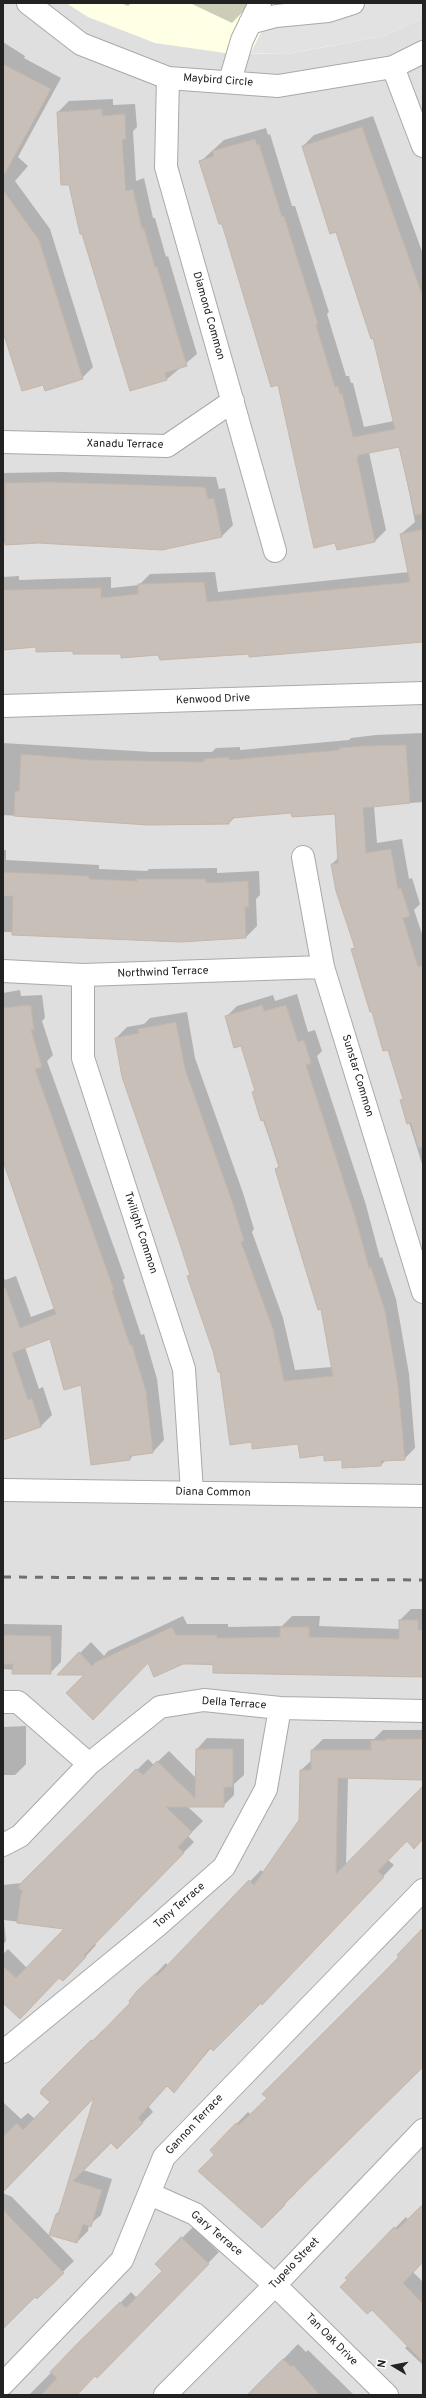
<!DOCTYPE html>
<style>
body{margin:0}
#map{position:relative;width:426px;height:2398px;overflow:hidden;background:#f2efe9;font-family:Overpass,sans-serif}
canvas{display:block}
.frame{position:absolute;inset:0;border:4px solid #222;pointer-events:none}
.north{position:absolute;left:374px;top:2346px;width:40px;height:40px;-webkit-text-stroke:3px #fff;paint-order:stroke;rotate:280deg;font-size:11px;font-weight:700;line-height:16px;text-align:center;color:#222}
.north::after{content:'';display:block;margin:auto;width:14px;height:18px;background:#222;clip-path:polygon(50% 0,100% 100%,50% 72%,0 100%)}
</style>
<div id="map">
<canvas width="426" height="2398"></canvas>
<div class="frame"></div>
<div class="north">N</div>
</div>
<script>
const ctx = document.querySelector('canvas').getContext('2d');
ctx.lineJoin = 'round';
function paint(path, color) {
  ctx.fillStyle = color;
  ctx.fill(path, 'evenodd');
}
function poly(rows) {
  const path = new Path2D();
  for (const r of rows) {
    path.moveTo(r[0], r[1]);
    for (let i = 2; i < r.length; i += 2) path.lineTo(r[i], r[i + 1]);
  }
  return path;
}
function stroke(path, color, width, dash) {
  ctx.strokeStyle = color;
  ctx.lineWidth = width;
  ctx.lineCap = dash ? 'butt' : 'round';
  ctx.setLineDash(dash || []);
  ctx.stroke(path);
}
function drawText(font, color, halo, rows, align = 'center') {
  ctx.font = font + ' Overpass,sans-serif';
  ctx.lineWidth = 4;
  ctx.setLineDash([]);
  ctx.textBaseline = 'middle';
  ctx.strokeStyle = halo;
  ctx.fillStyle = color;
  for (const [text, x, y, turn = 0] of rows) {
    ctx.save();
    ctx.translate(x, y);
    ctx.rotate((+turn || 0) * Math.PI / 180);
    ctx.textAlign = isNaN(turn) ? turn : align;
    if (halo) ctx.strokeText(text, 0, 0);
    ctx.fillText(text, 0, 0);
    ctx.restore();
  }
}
paint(poly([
 [3,3,423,3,423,2395,3,2395]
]), '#e0dfdf');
paint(poly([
 [66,3,423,3,423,18,384,36,325,47,286,54,225,53,155,43,88,17]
]), '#ffffe5');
paint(poly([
 [275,3,423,3,423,18,384,36,286,54,251,53]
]), '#e2e2e2');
paint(poly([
 [121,3,131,3,128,6],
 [190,3,251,3,232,23],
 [3,42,25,56,24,58,61,78,18,157,28,166,15,181,50,229,93,367,82,378,44,383,3,328],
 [113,99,113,105,135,104,137,127,133,131,136,181,144,178,153,218,155,218,166,257,168,256,197,354,167,379,130,390,58,112,69,101],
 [373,116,423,254,423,641,250,653,122,653,37,646,3,648,3,577,19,576,19,580,111,577,111,588,139,585,150,574,215,572,218,592,409,572,401,534,415,522,400,446,369,452,386,530,375,541,338,549,200,162,224,140,266,128,268,135,270,134,292,206,295,206,329,312,327,314,346,376,349,376,351,383,353,383,364,427,394,421,373,337,336,231,303,146,314,135],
 [61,472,216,477,219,489,225,488,233,525,222,536,162,549,38,542,3,543,3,473],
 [423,733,423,802,374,806,377,843,402,839,409,879,412,878,420,904,414,910,423,937,423,1167,402,1100,404,1098,389,1048,373,1010,353,950,355,947,332,864,339,857,336,813,292,812,235,817,229,823,148,824,3,815,3,743,152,752,212,752,216,748,240,747,240,750,349,740,351,738,376,735],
 [3,850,6,850,6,860,99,865,99,869,147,871,149,869,217,868,217,873,259,871,260,895,256,899,257,926,246,937,3,932],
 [20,990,21,996,42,995,45,1018,42,1021,53,1055,47,1061,125,1278,123,1280,141,1335,144,1334,157,1379,164,1440,153,1452,134,1454,130,1459,51,1337,25,1347,39,1389,43,1387,52,1415,41,1426,3,1435,3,1276,5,1280,16,1276,31,1317,55,1308,3,1160,3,993],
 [297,994,308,1032,315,1030,322,1051,317,1056,366,1205,380,1258,382,1257,396,1299,409,1374,415,1448,404,1459,386,1460,381,1465,324,1454,299,1443,253,1441,221,1371,188,1276,191,1274,116,1038,127,1027,144,1024,150,1018,187,1012,195,1058,243,1193,254,1229,252,1232,283,1318,295,1370,332,1367,321,1308,276,1169,279,1166,253,1092,256,1090,241,1045,226,1017,237,1006,273,995,275,1001],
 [411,1609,423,1609,423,1675,148,1662,86,1674,59,1674,91,1642,104,1656,108,1651,183,1616,187,1624,228,1624,228,1627,282,1626,292,1616,320,1616,319,1626,400,1629,400,1620],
 [3,1624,62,1625,61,1662,50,1673,3,1669],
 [26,1726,26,1764,15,1775,3,1775,3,1727],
 [383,1730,423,1730,423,1779,348,1777,346,1865,423,1787,423,1838,407,1840,388,1860,394,1865,273,1992,211,2048,174,2092,167,2085,148,2106,153,2112,117,2148,111,2142,83,2170,112,2179,101,2215,89,2225,88,2231,77,2242,56,2214,61,2210,96,2095,3,2191,3,2102,21,2119,28,2113,35,2119,51,2102,43,2090,103,2030,104,2031,132,2003,138,1992,166,1963,168,1966,261,1870,264,1873,300,1821,301,1770,312,1760,312,1750,323,1739,374,1739],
 [207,1738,244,1739,244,1775,234,1784,234,1795,223,1806,187,1806,203,1821,188,1836,194,1842,95,1943,96,1945,77,1966,3,2006,3,1954,8,1949,27,1968,66,1928,4,1920,6,1941,3,1945,3,1885,22,1883,148,1759,154,1765,169,1751,196,1778,197,1749],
 [423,1930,423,2066,294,2192,296,2193,262,2226,211,2150,248,2112,251,2115,268,2098],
 [3,2193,12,2197,74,2261,37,2297,35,2295,3,2328],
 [423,2205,423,2261,413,2272,423,2282,423,2365,405,2348,408,2345,346,2278,406,2217,408,2220],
 [193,2227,219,2252,97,2377,95,2375,76,2395,29,2395,131,2292,137,2298,163,2271,156,2264],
 [298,2344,306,2352,308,2350,354,2395,253,2395,251,2393]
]), '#0003');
const building = poly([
 [3,64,51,89,3,177,3,64],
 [102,109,102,116,125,114,126,139,122,140,126,191,133,189,142,229,144,228,155,267,157,267,187,366,165,373,167,380,130,391,82,234,80,234,69,185,61,185,57,112,102,109],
 [362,127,423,297,423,514,415,515,399,447,359,455,357,458,375,542,337,550,335,543,314,548,278,385,271,387,222,224,219,224,199,161,214,156,212,151,255,139,257,145,259,144,282,217,284,216,318,324,316,325,335,387,338,386,340,394,342,393,353,437,395,429,373,338,371,339,336,232,330,234,302,146,362,127],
 [3,190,39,240,83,379,45,391,43,385,22,391,3,332,3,190],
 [50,482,205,487,208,499,214,498,222,537,162,550,38,543,5,545,5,483,50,482],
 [423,529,423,642,249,657,249,654,160,660,158,655,121,658,121,654,73,654,73,651,36,652,36,647,3,650,3,590,101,588,101,598,138,594,138,584,204,582,207,602,410,582,400,534,423,529],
 [406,745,410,803,363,808,366,853,391,849,398,889,401,888,410,916,403,918,418,967,423,965,423,1147,418,1148,411,1123,407,1124,400,1100,403,1099,388,1050,383,1051,372,1012,370,1012,351,949,355,948,336,891,331,864,338,863,335,814,292,817,291,813,232,818,232,820,229,821,229,824,148,825,14,816,15,791,19,791,21,754,92,760,204,762,204,759,229,757,229,760,339,750,339,748,364,746,406,745],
 [3,872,89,876,89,879,137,881,137,879,206,879,206,883,248,881,249,907,245,907,246,938,181,942,12,935,13,896,3,896,3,872],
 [27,1005,31,1006,34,1030,31,1030,42,1067,35,1069,114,1290,112,1291,130,1345,132,1345,146,1391,153,1453,130,1456,130,1460,91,1465,81,1385,64,1390,50,1339,12,1353,28,1400,32,1398,41,1427,3,1440,3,1288,5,1287,20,1328,56,1314,3,1161,3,1008,27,1005],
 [262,1005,264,1011,286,1005,298,1042,304,1040,311,1063,306,1065,355,1216,369,1268,371,1267,385,1311,398,1385,405,1460,381,1461,381,1466,342,1468,342,1460,324,1461,324,1455,300,1458,298,1444,252,1449,252,1442,230,1445,220,1372,218,1372,213,1351,187,1276,190,1275,178,1238,122,1077,115,1038,139,1033,138,1029,176,1022,185,1069,233,1204,244,1241,241,1242,273,1329,284,1381,333,1376,321,1309,318,1310,275,1169,279,1167,264,1120,261,1121,252,1092,255,1091,241,1046,234,1048,225,1016,262,1005],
 [399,1620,418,1620,418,1630,423,1630,423,1677,213,1673,213,1664,183,1664,154,1677,148,1663,93,1720,66,1693,84,1675,57,1675,79,1652,92,1666,96,1662,172,1627,176,1635,217,1635,217,1638,280,1637,280,1627,309,1627,309,1637,399,1639,399,1620],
 [3,1635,51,1636,51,1674,12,1674,13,1664,3,1664,3,1635],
 [385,1739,423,1739,423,1780,338,1778,336,1874,423,1786,423,1839,414,1849,407,1841,378,1871,384,1877,262,2005,261,2003,213,2051,210,2048,174,2093,167,2086,138,2118,143,2123,117,2149,111,2143,73,2181,102,2190,91,2227,83,2224,77,2243,49,2235,56,2214,58,2215,94,2098,3,2192,3,2137,17,2123,23,2130,50,2102,40,2093,42,2089,91,2040,93,2041,130,2003,129,2001,137,1991,155,1974,157,1976,249,1880,254,1885,299,1820,300,1770,311,1770,311,1750,371,1750,371,1740,385,1741,385,1739],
 [196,1749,233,1749,233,1787,224,1787,224,1807,166,1807,192,1832,178,1847,184,1853,84,1955,86,1957,66,1978,63,1981,59,1978,20,2019,3,2003,3,1966,16,1978,64,1929,17,1923,21,1893,23,1892,18,1887,20,1884,136,1769,143,1775,157,1761,195,1798,196,1749],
 [423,1928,423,2067,284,2204,285,2205,262,2228,198,2171,214,2155,210,2150,236,2123,239,2125,267,2098,262,2094,399,1957,397,1955,423,1928],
 [423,2204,423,2262,403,2283,423,2304,423,2362,372,2310,367,2314,340,2287,347,2280,345,2278,394,2227,397,2230,423,2204],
 [3,2210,64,2273,37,2299,35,2297,3,2329,3,2210],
 [181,2237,209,2264,97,2378,95,2376,77,2395,41,2395,57,2378,50,2372,79,2342,120,2302,126,2308,162,2271,155,2264,181,2237],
 [283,2359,291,2367,293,2365,320,2395,247,2395,283,2359]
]);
paint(building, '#c7bfb8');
stroke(building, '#c4b6ab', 1);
const minor = poly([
 [28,3,81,44,168,78,278,86,393,67,423,52],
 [250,23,276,16,328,11,353,3],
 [393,67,423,146],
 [168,78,166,167,275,551],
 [230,81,242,40,260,3],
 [3,442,167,446,233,401],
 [3,706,423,693],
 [303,857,323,967,423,1292],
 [3,971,83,975,323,967],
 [83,975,83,1058,184,1369,192,1492],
 [3,1490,423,1496],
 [3,1702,18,1702,89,1764],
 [3,1845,20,1836,89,1764,160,1707,204,1700,280,1708,423,1711],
 [3,2052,157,1926,224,1867,266,1789,280,1708],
 [150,2194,195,2214,275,2285,387,2395],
 [3,2384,122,2260,164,2157,423,1890],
 [165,2395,275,2285,423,2130]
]);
stroke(minor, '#a9a9a9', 24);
stroke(minor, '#fff', 22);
stroke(poly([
 [3,1577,423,1580]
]), '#707070', 3, [8, 8]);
drawText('11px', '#222', '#fff', [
 ["Maybird Circle",218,81,4],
 ["Diamond Common",208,316,74],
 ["Xanadu Terrace",125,445,1],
 ["Kenwood Drive",213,700,-2],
 ["Northwind Terrace",163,973,-2],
 ["Sunstar Common",357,1076,73],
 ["Twilight Common",140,1233,72],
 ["Diana Common",213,1493,1],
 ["Della Terrace",234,1704,4],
 ["Tony Terrace",180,1906,-41],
 ["Gannon Terrace",195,2125,-47],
 ["Gary Terrace",216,2234,40],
 ["Tupelo Street",295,2264,-46],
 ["Tan Oak Drive",331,2340,45]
]);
</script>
